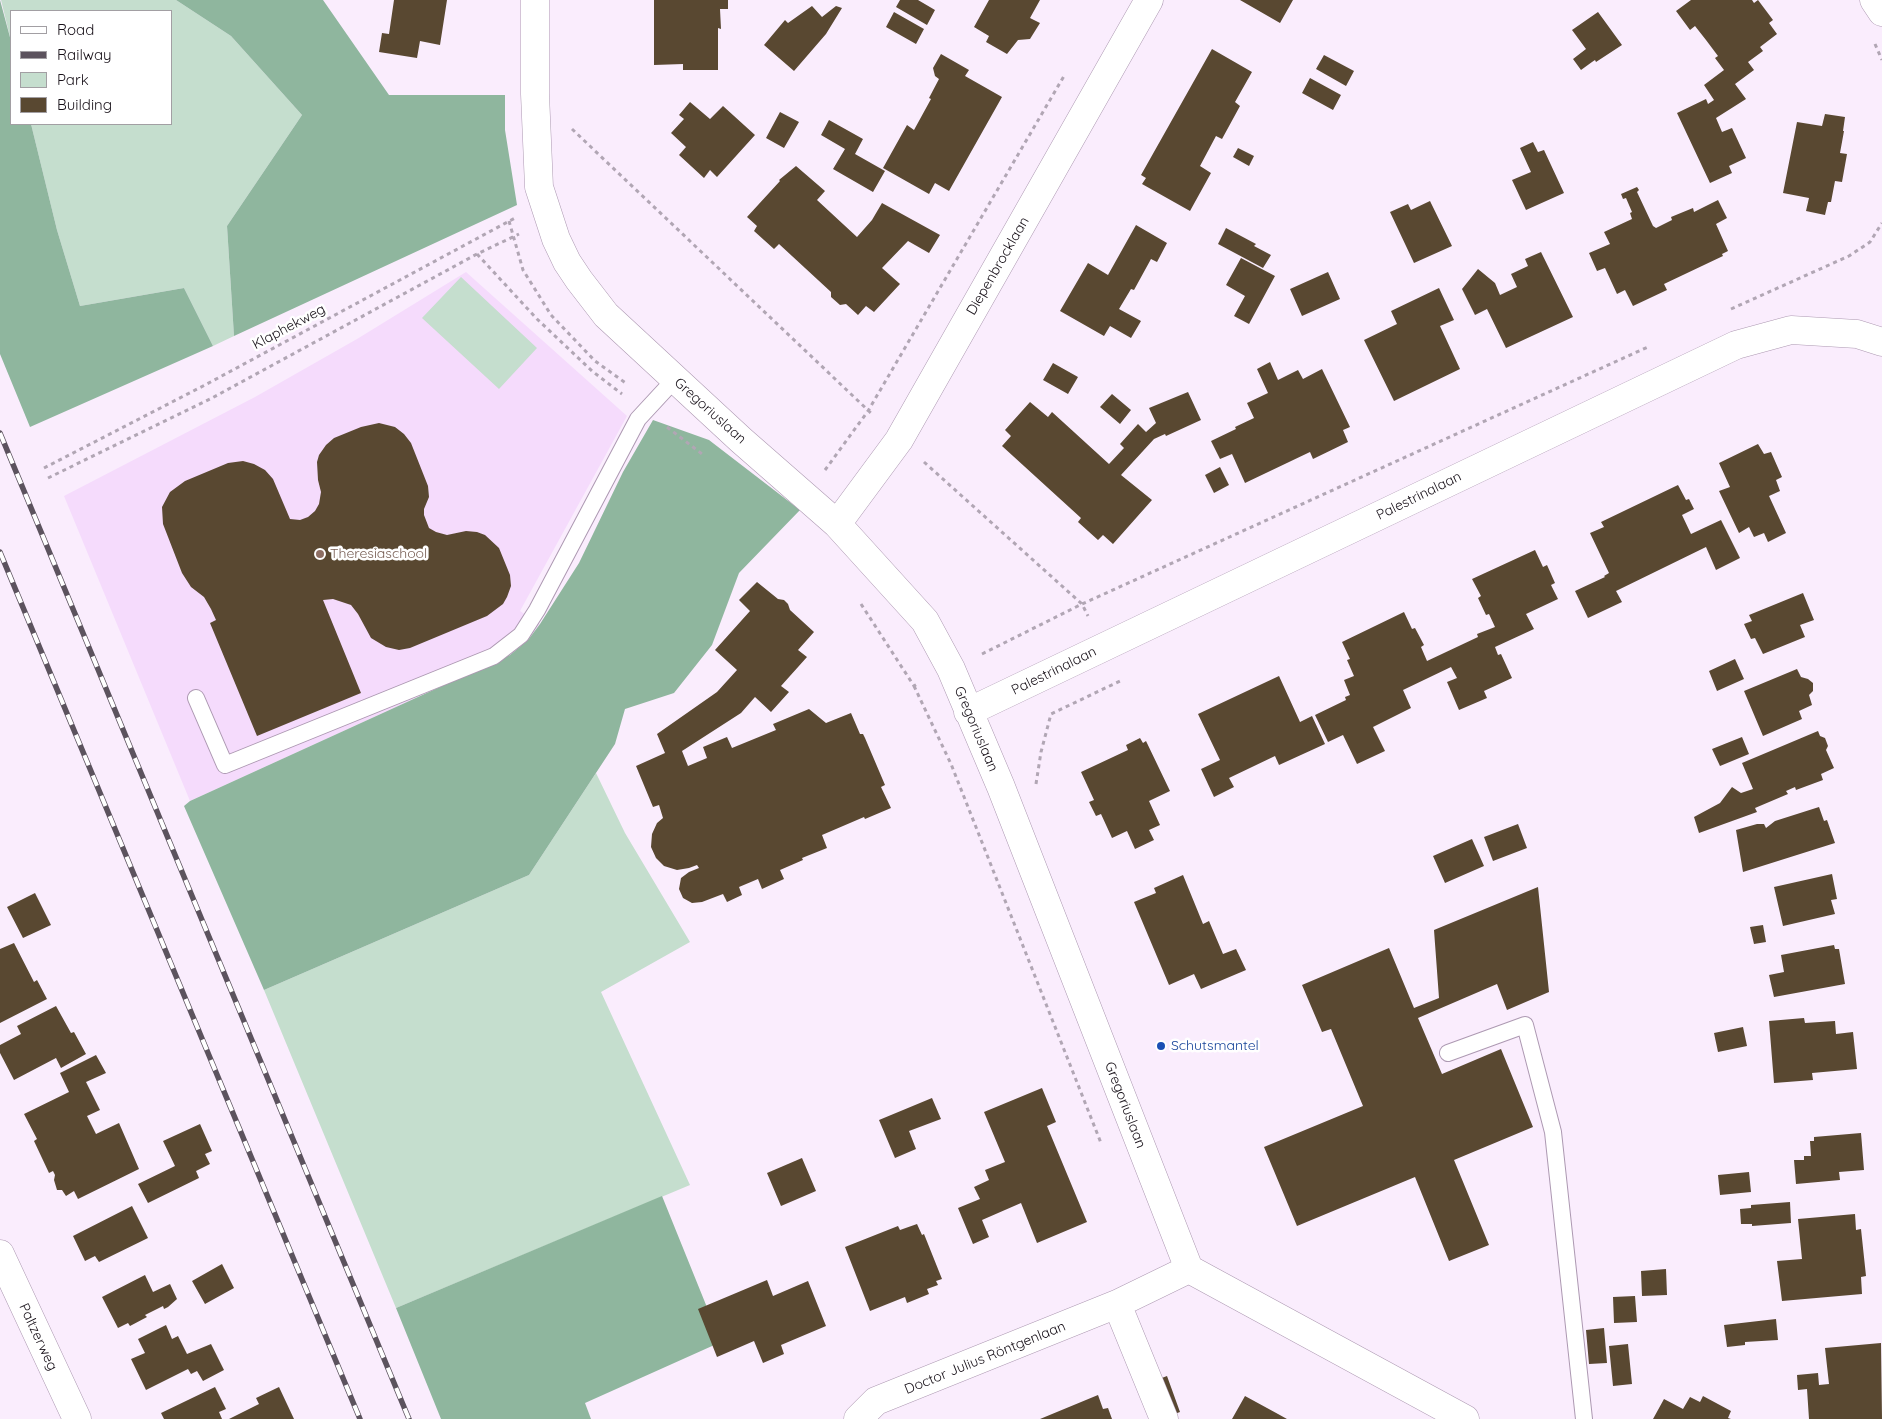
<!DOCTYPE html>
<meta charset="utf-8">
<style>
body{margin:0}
#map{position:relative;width:1882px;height:1419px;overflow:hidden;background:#faedfd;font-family:Quicksand,sans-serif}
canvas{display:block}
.legend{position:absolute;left:10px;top:10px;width:162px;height:115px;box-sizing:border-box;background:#fff;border:1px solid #a29fa3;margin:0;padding:6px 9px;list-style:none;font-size:15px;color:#171018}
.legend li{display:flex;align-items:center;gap:10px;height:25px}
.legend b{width:25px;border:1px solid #a29fa3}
</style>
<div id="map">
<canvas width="1882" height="1419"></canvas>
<ul class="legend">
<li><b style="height:6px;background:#fff"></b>Road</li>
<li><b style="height:6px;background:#5c535e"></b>Railway</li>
<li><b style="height:14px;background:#c5dece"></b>Park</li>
<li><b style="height:14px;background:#594831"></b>Building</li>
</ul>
</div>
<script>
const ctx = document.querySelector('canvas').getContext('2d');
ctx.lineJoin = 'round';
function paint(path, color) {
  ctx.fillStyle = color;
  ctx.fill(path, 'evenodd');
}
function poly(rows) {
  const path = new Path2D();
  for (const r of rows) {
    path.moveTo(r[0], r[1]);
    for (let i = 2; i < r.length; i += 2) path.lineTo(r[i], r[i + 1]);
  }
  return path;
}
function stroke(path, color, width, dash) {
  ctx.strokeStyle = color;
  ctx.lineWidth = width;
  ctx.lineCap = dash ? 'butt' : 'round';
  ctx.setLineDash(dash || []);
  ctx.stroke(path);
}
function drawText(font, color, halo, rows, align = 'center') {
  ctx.font = font + ' Quicksand,sans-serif';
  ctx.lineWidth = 5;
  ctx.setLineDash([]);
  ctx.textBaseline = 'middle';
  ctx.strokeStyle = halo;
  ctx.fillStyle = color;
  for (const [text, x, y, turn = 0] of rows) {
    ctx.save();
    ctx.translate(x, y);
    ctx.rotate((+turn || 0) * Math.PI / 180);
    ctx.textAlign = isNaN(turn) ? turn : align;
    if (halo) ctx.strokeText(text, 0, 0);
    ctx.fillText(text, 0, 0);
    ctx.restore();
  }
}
paint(poly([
 [466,272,627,416,520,611,540,624,528,640,510,655,190,801,64,496,255,397,357,339]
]), '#f5dbfc');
paint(poly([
 [1,0,176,0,231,36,302,115,227,226,234,336,213,346,184,288,80,306,57,230,31,124,171,124,171,11,11,11,11,41],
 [461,277,537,348,499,389,422,318],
 [596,773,625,833,690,942,601,992,690,1185,396,1308,264,990,529,875]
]), '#c5dece');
paint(poly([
 [0,0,11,41,11,124,31,124,57,230,80,306,184,288,213,346,30,427,0,354],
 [176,0,323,0,389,95,505,95,505,130,517,205,234,336,227,226,302,115,231,36],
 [653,420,709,440,800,510,739,573,712,645,674,693,625,709,615,744,529,875,264,990,184,806,190,801,510,655,528,640,540,624,579,563,623,472],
 [662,1196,721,1342,585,1403,591,1419,441,1419,396,1308]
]), '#8fb69e');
paint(poly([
 [394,0,447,0,440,45,420,41,417,58,379,52,382,33,389,34],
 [654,0,728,0,728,9,720,9,721,29,718,28,718,70,683,70,683,64,654,65],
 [900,0,918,0,935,10,927,25,896,7],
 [989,0,1040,0,1030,18,1040,23,1030,39,1018,40,1007,54,986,42,989,36,974,27],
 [1240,0,1293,0,1280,23],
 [1691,0,1752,0,1754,3,1758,0,1773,20,1769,23,1777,34,1760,47,1763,51,1748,62,1754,70,1735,84,1746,99,1716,118,1722,132,1732,128,1746,158,1729,166,1732,173,1710,183,1677,113,1706,99,1708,104,1714,100,1704,85,1724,70,1715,58,1718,56,1706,40,1695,26,1690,30,1676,11],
 [812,6,822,17,836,6,842,8,826,34,794,71,764,45,785,20,788,23],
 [894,12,924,29,916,44,886,27],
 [1598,12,1622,45,1596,62,1595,60,1592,62,1581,70,1573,59,1586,49,1572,30],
 [1212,49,1252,72,1235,102,1240,106,1222,139,1216,136,1200,166,1211,173,1190,211,1142,184,1146,178,1141,175],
 [941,54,969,70,965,76,1002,97,949,191,935,183,929,194,883,168,907,125,914,130,931,99,929,98,939,79,935,76,933,68],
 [1324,55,1354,71,1346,86,1316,69],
 [1310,78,1341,95,1333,110,1302,93],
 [690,102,710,119,723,106,755,135,717,177,710,170,704,178,679,155,686,147,671,133,684,119,679,115],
 [780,112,799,122,784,148,766,138],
 [1825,114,1845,117,1843,131,1844,131,1840,153,1847,154,1842,182,1835,181,1831,202,1828,202,1825,215,1806,211,1809,198,1783,193,1797,122,1822,126],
 [829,120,863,139,855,154,885,171,873,192,833,169,845,149,821,135],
 [1533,142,1538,152,1544,150,1564,193,1526,210,1512,180,1531,172,1520,148],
 [1238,148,1254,156,1249,166,1233,157],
 [796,166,825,191,817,200,857,237,872,220,882,203,940,235,929,253,908,241,882,268,900,284,874,312,866,306,858,315,846,304,840,305,831,297,831,292,779,244,774,249,754,231,757,226,747,217,780,181,779,180],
 [1637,187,1639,190,1637,192,1653,226,1656,228,1672,220,1671,217,1693,208,1694,212,1718,200,1727,218,1716,224,1728,251,1722,254,1723,256,1664,284,1667,290,1633,306,1625,290,1617,294,1605,268,1597,271,1589,253,1610,244,1604,232,1632,219,1630,213,1632,212,1626,198,1623,199,1621,194],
 [1430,201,1452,246,1414,263,1390,212,1408,204,1411,210],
 [1136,225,1167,243,1157,262,1151,259,1134,290,1131,289,1119,309,1141,321,1131,338,1110,326,1104,336,1060,311,1088,263,1108,275],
 [1226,228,1256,244,1254,246,1271,255,1263,268,1218,244],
 [1541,252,1573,317,1506,348,1487,309,1475,315,1462,289,1478,269,1495,283,1500,295,1517,287,1511,274,1528,266,1525,259],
 [1241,258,1275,276,1249,324,1234,316,1245,296,1226,285],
 [1328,272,1340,299,1302,316,1290,289],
 [1439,288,1454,320,1440,326,1460,369,1394,401,1364,340,1397,324,1391,311],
 [1270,362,1278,380,1298,370,1303,379,1322,369,1350,427,1343,430,1348,442,1313,459,1310,452,1245,483,1232,454,1220,459,1211,441,1236,429,1235,427,1254,418,1247,403,1268,393,1257,369],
 [1053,363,1078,377,1068,394,1043,380],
 [1188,392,1201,420,1166,436,1165,434,1154,439,1121,475,1152,500,1113,544,1103,535,1098,540,1078,522,1081,518,1002,446,1011,436,1005,430,1030,402,1048,417,1052,412,1109,464,1124,448,1120,444,1138,424,1146,432,1156,423,1149,408],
 [1112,394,1131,410,1120,424,1100,407],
 [379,423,395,427,404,434,411,443,428,486,429,497,424,509,424,515,429,528,436,532,447,535,466,531,477,532,485,535,499,548,510,575,511,586,507,597,503,604,487,616,410,648,399,650,386,647,371,638,358,614,351,605,333,599,323,600,361,693,257,736,210,623,216,620,211,609,204,597,191,587,182,573,163,524,162,507,170,492,185,481,228,463,243,461,254,464,265,470,273,479,290,519,300,520,308,517,315,511,319,504,321,492,318,480,317,462,319,455,326,445,334,438,361,427],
 [1758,444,1764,454,1771,452,1782,477,1776,480,1780,491,1769,496,1786,533,1768,542,1764,533,1754,537,1749,527,1739,533,1719,491,1730,487,1719,463],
 [1220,467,1229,485,1214,493,1205,475],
 [1678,485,1686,500,1689,499,1694,509,1682,515,1691,534,1721,520,1740,558,1716,570,1706,547,1616,591,1622,602,1588,618,1575,591,1605,577,1604,576,1609,573,1590,533,1604,527,1601,522],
 [1535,550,1543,567,1547,565,1555,583,1551,585,1558,599,1526,614,1534,629,1495,647,1498,655,1501,654,1512,678,1484,691,1487,698,1459,710,1447,682,1457,678,1451,667,1403,690,1411,708,1373,727,1385,751,1357,764,1343,735,1328,742,1315,715,1346,700,1345,697,1350,695,1344,680,1354,676,1347,660,1350,659,1342,642,1404,612,1412,629,1415,628,1424,645,1421,647,1427,661,1478,637,1477,634,1495,627,1489,614,1486,615,1478,598,1481,596,1472,579],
 [757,582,778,599,784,600,788,604,790,610,814,632,798,650,807,657,781,686,789,692,771,712,755,697,741,713,682,751,688,766,707,758,703,747,727,737,732,748,776,730,773,724,809,709,826,723,851,713,860,734,863,734,865,738,885,785,881,787,891,808,865,819,864,817,822,835,827,848,802,858,803,860,780,870,784,879,762,889,758,879,739,887,742,895,727,902,723,894,702,902,692,903,683,898,679,889,681,878,689,872,699,868,697,865,689,868,677,870,664,866,656,858,651,847,652,834,657,823,663,818,659,805,653,807,636,766,665,753,657,734,717,692,737,670,715,650,750,611,739,600],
 [1803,593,1814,620,1800,625,1805,637,1763,654,1755,638,1751,639,1744,624,1752,621,1749,615],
 [1735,659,1744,679,1717,691,1709,671],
 [1797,669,1801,677,1808,679,1813,683,1813,691,1809,695,1812,705,1799,711,1802,719,1763,736,1744,691],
 [1279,676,1300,722,1312,716,1325,744,1279,765,1275,756,1229,778,1234,787,1214,797,1201,769,1220,760,1198,714],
 [1818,731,1820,736,1825,738,1828,746,1826,750,1834,768,1821,774,1823,780,1796,790,1795,787,1786,791,1788,794,1755,808,1757,812,1699,833,1694,817,1720,803,1732,787,1741,793,1753,789,1742,763],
 [1742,737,1749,754,1720,766,1712,749],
 [1140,738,1143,743,1146,741,1170,791,1149,801,1160,825,1149,830,1154,840,1135,849,1127,831,1112,838,1101,814,1096,816,1089,802,1094,800,1081,772,1128,750,1126,745],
 [1819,807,1824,821,1827,820,1835,843,1743,872,1736,830,1757,824,1764,824,1766,828,1775,821],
 [1518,824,1527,848,1493,861,1484,837],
 [1472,839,1484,866,1445,883,1433,856],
 [1832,874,1837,899,1831,900,1835,914,1783,926,1774,887],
 [1183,875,1203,924,1209,921,1223,954,1236,949,1246,970,1201,989,1194,974,1169,985,1134,902,1156,893,1154,888],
 [1538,887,1549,992,1507,1010,1497,984,1418,1018,1442,1074,1501,1049,1533,1127,1454,1160,1489,1245,1449,1261,1415,1177,1297,1226,1264,1147,1363,1106,1331,1029,1322,1032,1302,985,1389,948,1414,1008,1439,998,1434,930],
 [35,893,51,925,23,938,7,907],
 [1763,925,1766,942,1754,944,1750,927],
 [14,943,34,982,37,980,47,999,0,1023,0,949],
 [1834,945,1835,949,1839,949,1845,984,1774,997,1769,975,1784,972,1781,955],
 [56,1006,71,1033,74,1032,86,1054,61,1068,56,1058,14,1080,0,1053,0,1045,21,1034,17,1026],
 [1804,1018,1805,1023,1835,1021,1836,1034,1853,1032,1857,1069,1812,1073,1813,1080,1774,1083,1769,1021],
 [1743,1027,1747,1046,1718,1052,1714,1033],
 [96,1055,106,1073,86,1082,100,1110,87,1116,96,1134,119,1123,139,1169,78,1199,74,1191,66,1196,62,1190,57,1190,54,1180,55,1175,53,1171,49,1173,34,1141,37,1139,24,1114,69,1092,60,1073],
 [1042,1088,1056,1122,1047,1126,1087,1222,1037,1243,1021,1203,982,1220,989,1237,973,1244,958,1208,980,1199,974,1187,989,1180,985,1170,1005,1162,984,1112],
 [932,1098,941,1119,909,1131,916,1149,895,1158,879,1120],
 [200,1124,212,1151,205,1154,210,1164,196,1171,199,1178,148,1203,138,1184,175,1166,163,1141],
 [1861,1133,1864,1170,1839,1172,1840,1180,1796,1184,1794,1160,1804,1160,1804,1156,1811,1156,1810,1141,1814,1141,1814,1137],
 [802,1158,816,1191,781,1206,767,1173],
 [1749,1172,1751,1192,1720,1195,1718,1175],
 [1790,1202,1791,1223,1752,1226,1752,1224,1741,1224,1740,1209,1751,1208,1751,1205],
 [132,1206,148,1238,99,1262,95,1256,85,1261,73,1236],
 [1855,1214,1856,1230,1861,1229,1866,1276,1861,1277,1862,1294,1782,1301,1777,1261,1802,1259,1798,1219],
 [917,1224,922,1235,924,1234,942,1279,936,1281,938,1285,927,1289,929,1294,907,1303,905,1297,870,1311,845,1247,898,1226,900,1230],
 [222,1264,234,1288,205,1304,192,1281],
 [1666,1269,1667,1295,1642,1296,1641,1271],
 [145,1275,153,1292,170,1284,177,1299,168,1307,164,1309,163,1306,145,1315,147,1317,130,1326,128,1323,118,1328,102,1297],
 [767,1280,773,1296,808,1281,826,1326,781,1345,784,1354,763,1363,754,1341,717,1357,698,1309],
 [1635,1296,1637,1322,1614,1323,1613,1297],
 [1776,1319,1778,1340,1745,1342,1745,1345,1727,1347,1724,1325],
 [166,1325,172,1339,178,1336,187,1354,211,1344,224,1370,203,1381,197,1371,191,1374,188,1369,146,1390,131,1359,145,1353,138,1339],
 [1604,1328,1607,1363,1589,1364,1586,1330],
 [1881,1343,1882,1419,1809,1419,1807,1389,1798,1390,1797,1375,1818,1373,1819,1385,1829,1384,1825,1348],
 [1628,1344,1632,1384,1613,1386,1609,1346],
 [1167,1376,1180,1412,1166,1417,1154,1381],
 [215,1387,226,1409,219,1412,222,1419,164,1419,161,1413],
 [279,1387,294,1419,229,1419,259,1404,256,1398],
 [1098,1395,1103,1409,1108,1408,1112,1419,1040,1419],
 [1245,1396,1278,1414,1287,1419,1232,1419],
 [1703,1396,1731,1411,1728,1418,1731,1419,1653,1419,1664,1399,1683,1409,1690,1397,1700,1402]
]), '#594831');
const service = poly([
 [196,698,225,765,494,656,521,635,537,610,638,419,675,379],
 [1448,1053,1525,1025,1553,1132,1584,1419]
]);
const minor = poly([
 [535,0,535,94,539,187,556,239,567,262,579,280,606,315,741,440,837,524,925,621,951,669,1001,787,1189,1269,1465,1419],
 [1874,0,1882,12],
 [837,524,899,440,1149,0],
 [968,712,1736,345,1791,330,1857,334,1882,342],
 [1117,1304,1164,1419],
 [858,1419,876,1401,1117,1304,1189,1269]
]);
const tertiary = poly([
 [0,1254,77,1419]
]);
stroke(service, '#ad99b2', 18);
stroke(minor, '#ad99b2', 29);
stroke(tertiary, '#ad99b2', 29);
stroke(poly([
 [1875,44,1882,60],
 [572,129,873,415],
 [509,221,523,270,551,315,595,361,627,384],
 [477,254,537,319,592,371,622,394],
 [1731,309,1849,256,1870,242,1882,223],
 [667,427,702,454],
 [924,462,1082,604,1088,616],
 [44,468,205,385,515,218],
 [825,470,868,411,1064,76],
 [48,478,212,398,477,254,519,234],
 [861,604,914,686,919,683],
 [982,654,1082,604,1650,346],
 [914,686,951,764,1101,1143],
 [1036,784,1041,752,1051,714,1120,681,1119,678]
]), '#b1a6b4', 3, [4, 4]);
stroke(service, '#fff', 16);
stroke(minor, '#fff', 28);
stroke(tertiary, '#fff', 28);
const rail = poly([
 [0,433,409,1419],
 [0,552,360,1419]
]);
stroke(rail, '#5c535e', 5.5);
stroke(rail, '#fff', 4, [11]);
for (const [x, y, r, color] of [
 [320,554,5,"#8d6e63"],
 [1161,1046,5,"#1a4fb4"]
]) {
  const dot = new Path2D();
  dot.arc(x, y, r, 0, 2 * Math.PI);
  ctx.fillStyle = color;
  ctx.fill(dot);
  stroke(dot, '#fff', 2);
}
drawText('14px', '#171018', '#fff', [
 ["Diepenbrocklaan",998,266,-60],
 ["Klaphekweg",289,327,-28],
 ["Gregoriuslaan",710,411,42],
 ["Palestrinalaan",1419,496,-26],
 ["Palestrinalaan",1054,671,-26],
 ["Gregoriuslaan",976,729,67],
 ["Gregoriuslaan",1125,1105,69],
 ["Paltzerweg",38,1337,65],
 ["Doctor Julius Röntgenlaan",985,1358,-22]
]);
drawText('14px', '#785e54', '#fff', [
 ["Theresiaschool",330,554]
], 'left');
drawText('14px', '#164399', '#fff', [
 ["Schutsmantel",1171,1046]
], 'left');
</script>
